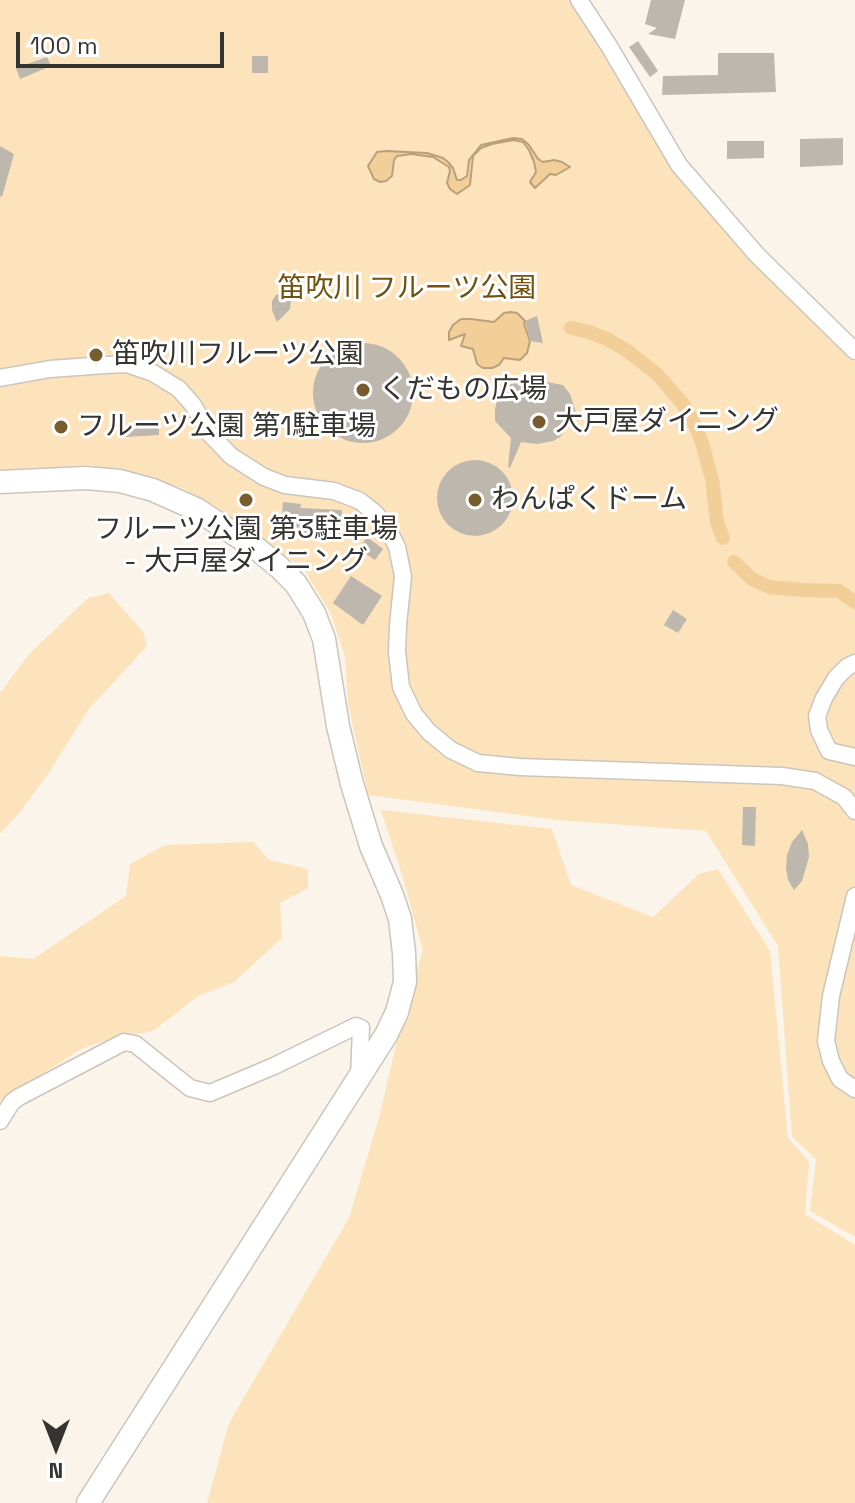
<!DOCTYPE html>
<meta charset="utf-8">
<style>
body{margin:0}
#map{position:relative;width:855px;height:1503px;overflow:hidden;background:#fbf4ea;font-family:"Space Grotesk",sans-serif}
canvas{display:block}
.north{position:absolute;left:16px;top:1407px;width:80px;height:80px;-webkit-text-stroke:6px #fff;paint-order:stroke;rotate:180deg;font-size:22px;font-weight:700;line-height:32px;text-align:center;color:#363430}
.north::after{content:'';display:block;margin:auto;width:28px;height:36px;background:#363430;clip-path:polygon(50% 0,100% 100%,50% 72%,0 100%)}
.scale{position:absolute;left:16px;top:32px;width:208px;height:36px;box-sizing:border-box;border:4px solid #363430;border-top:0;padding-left:10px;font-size:24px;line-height:28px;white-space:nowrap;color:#363430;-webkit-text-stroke:6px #fff;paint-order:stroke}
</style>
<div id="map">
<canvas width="855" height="1503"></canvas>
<div class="north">N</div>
<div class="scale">100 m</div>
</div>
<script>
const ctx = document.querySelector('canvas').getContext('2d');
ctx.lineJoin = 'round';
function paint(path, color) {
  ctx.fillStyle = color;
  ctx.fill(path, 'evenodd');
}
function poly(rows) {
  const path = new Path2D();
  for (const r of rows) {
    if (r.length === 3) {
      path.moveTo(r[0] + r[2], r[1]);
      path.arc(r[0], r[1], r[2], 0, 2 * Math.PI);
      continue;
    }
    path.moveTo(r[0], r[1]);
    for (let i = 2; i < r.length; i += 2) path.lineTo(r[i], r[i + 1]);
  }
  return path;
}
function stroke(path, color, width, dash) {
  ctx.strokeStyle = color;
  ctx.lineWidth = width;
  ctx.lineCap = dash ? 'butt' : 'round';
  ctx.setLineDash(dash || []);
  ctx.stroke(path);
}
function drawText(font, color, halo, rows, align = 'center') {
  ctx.font = font + ' "Space Grotesk","Noto Sans JP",sans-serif';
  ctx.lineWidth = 6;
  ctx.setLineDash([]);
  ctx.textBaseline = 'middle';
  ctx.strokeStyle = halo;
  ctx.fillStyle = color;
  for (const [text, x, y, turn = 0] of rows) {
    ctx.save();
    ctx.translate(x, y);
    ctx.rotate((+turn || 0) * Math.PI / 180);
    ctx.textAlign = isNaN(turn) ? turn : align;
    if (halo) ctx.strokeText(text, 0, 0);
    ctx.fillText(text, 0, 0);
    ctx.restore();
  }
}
paint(poly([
 [0,0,571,0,625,85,660,150,714,216,855,362,855,1237,810,1211,816,1159,792,1137,778,946,706,831,558,820,368,795,348,703,345,656,331,614,303,568,185,489,136,473,91,465,0,470],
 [109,593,143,632,147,646,88,710,48,774,20,812,0,834,0,693,30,653,88,598],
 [381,810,552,829,571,885,653,917,699,874,718,869,770,951,788,1138,809,1161,805,1214,855,1245,855,1503,207,1503,229,1423,349,1218,380,1114,398,1036,423,950,402,875],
 [253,842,269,860,308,869,308,888,280,903,282,938,234,982,198,996,153,1031,110,1039,81,1049,0,1101,0,956,33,959,126,896,130,864,165,845]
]), '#fce3bb');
const water = poly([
 [513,138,522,139,529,145,538,159,543,162,554,160,562,162,570,167,556,175,550,174,535,188,530,182,536,172,534,162,529,150,523,142,514,140,492,144,481,148,473,156,470,185,457,194,450,189,447,183,450,171,449,167,433,157,411,154,397,156,394,160,392,176,386,181,380,182,374,179,368,166,377,152,386,151,427,153,443,158,448,162,453,168,457,180,461,180,467,176,469,160,481,145,513,138],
 [511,312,517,313,525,321,524,324,530,341,527,353,520,360,504,358,499,365,492,368,483,368,477,364,473,349,461,346,465,334,449,340,449,332,453,325,461,319,471,319,494,322,504,313,511,312]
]);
paint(water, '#f2cf99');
stroke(water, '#baa07a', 2);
stroke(poly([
 [571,328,589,332,607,339,626,350,657,374,683,404,695,425,702,443,712,479,717,522,723,538],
 [734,562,752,579,769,587,802,590,839,591,855,602]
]), '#f2cf99', 14);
paint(poly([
 [651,0,685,0,675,39,648,34,657,28,645,24],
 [638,41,658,71,650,77,629,47],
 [718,53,774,53,776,92,662,95,663,76,718,75],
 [252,56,268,56,268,73,252,73],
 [47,57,51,66,20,79,16,68],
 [843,138,843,165,800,167,800,139],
 [727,141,764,141,764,158,727,159],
 [0,146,14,154,2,197,0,196],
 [283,292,291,301,290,309,277,322,272,310,272,301,276,295],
 [537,316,543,343,530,341,525,321],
 [363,393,50],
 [525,378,563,385,570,394,576,412,568,428,560,437,553,441,537,444,521,442,510,468,508,467,511,438,495,421,495,409,498,397,507,386],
 [159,425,159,435,126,437,126,427],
 [475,498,38],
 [283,502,301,504,300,508,342,510,340,541,301,538,302,528,281,526],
 [367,537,383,549,375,560,359,549],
 [351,576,382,596,363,625,333,603],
 [673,610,687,619,678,633,664,625],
 [743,807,756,807,755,846,742,845],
 [802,830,808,844,809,857,802,881,794,890,788,880,786,868,787,855,792,842]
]), '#bdb7ae');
const street = poly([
 [579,0,609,46,679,165,757,255,855,351],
 [0,378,50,369,105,365,127,364,153,373,179,389,193,405,209,433,231,456,264,477,285,485,334,491,360,501,375,513,387,527,397,547,403,576,398,625,397,652,401,687,414,714,429,732,451,750,478,763,520,767,782,776,815,781,844,797,855,811],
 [855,663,847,667,836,678,824,698,817,716,819,730,829,751,855,757],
 [855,896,831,996,826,1041,831,1061,840,1079,855,1089],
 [0,1121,12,1102,19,1097,124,1042,135,1044,190,1088,210,1093,274,1066,356,1026,361,1028,359,1077]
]);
const secondary = poly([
 [0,482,86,478,120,481,153,490,196,509,256,548,280,568,296,584,314,613,324,639,338,726,352,784,371,846,392,895,400,919,404,953,405,982,397,1012,386,1035,88,1503]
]);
stroke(street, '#cbc5bb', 19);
stroke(secondary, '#cbc5bb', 25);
stroke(street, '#fff', 16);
stroke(secondary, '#fff', 22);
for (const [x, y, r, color] of [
 [96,355,8,"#775c2e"],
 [363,390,8,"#775c2e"],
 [539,422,8,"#775c2e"],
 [61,427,8,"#775c2e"],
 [246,500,8,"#775c2e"],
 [475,500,8,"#775c2e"]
]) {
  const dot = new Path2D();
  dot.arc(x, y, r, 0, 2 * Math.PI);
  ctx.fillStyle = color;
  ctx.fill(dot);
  stroke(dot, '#fff', 3);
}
drawText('28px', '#72510f', '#fff', [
 ["笛吹川 フルーツ公園",407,289]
]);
drawText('28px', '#363430', '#fff', [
 ["笛吹川フルーツ公園",112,355],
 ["くだもの広場",379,390],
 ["大戸屋ダイニング",555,422],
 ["フルーツ公園 第1駐車場",77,427],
 ["わんぱくドーム",491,500],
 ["フルーツ公園 第3駐車場",246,530,"center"],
 ["- 大戸屋ダイニング",246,562,"center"]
], 'left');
</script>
